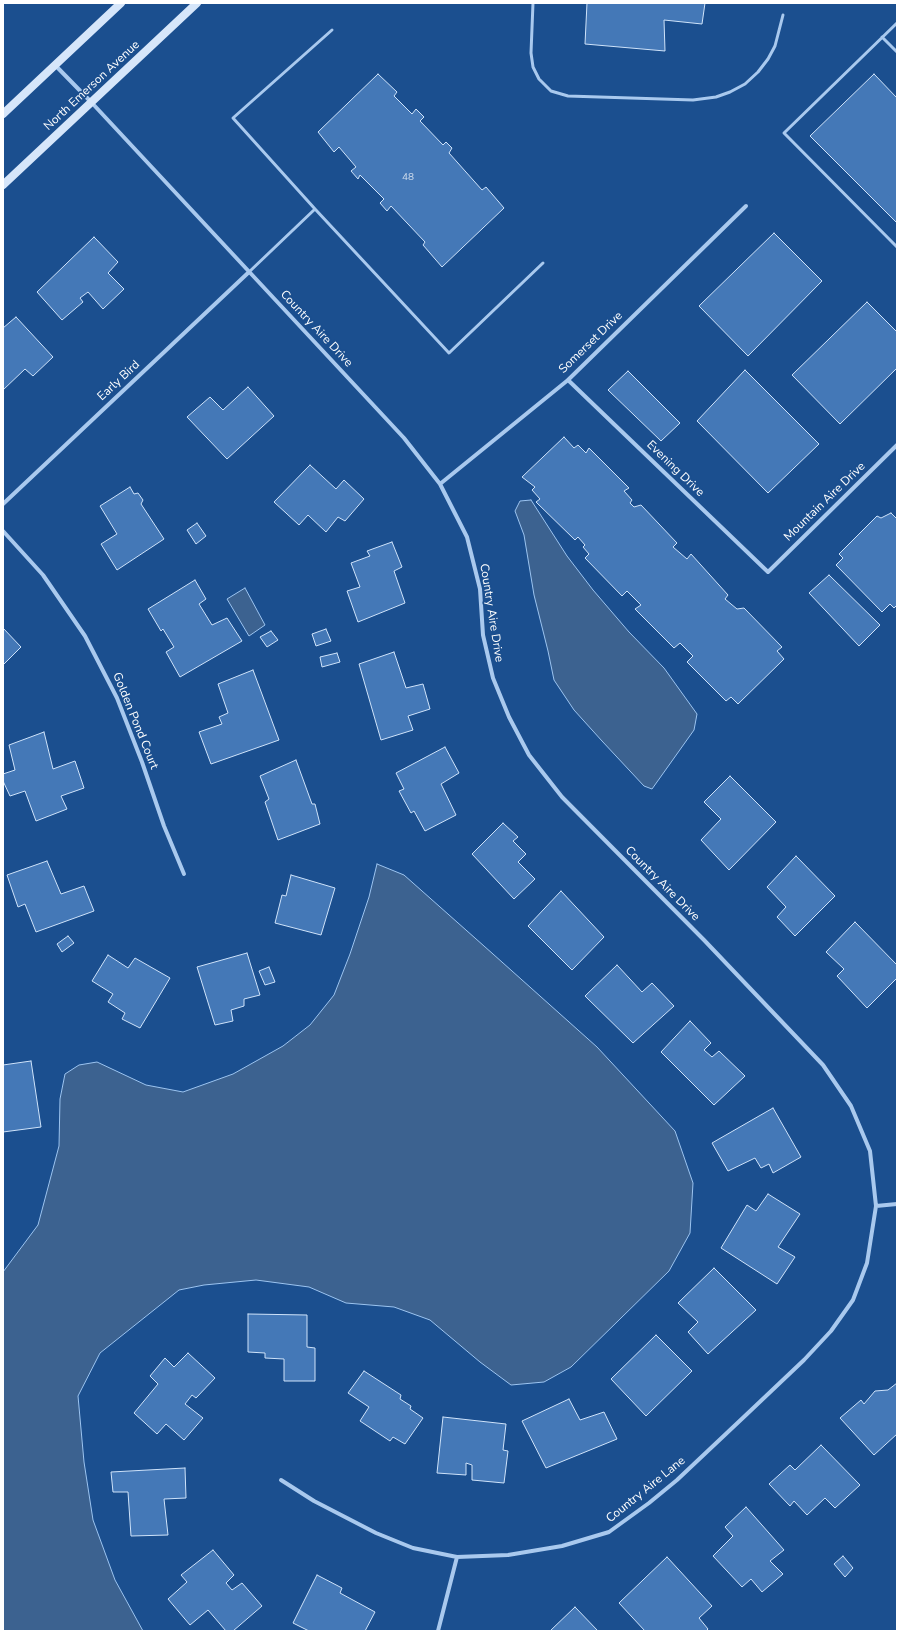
<!DOCTYPE html>
<style>
body{margin:0}
#map{position:relative;width:900px;height:1634px;overflow:hidden;background:#1b4f8f;font-family:"Nunito Sans",sans-serif}
canvas{display:block}
.frame{position:absolute;inset:0;border:4px solid #fff;pointer-events:none}
</style>
<div id="map">
<canvas width="900" height="1634"></canvas>
<div class="frame"></div>
</div>
<script>
const ctx = document.querySelector('canvas').getContext('2d');
ctx.lineJoin = 'round';
function paint(path, color) {
  ctx.fillStyle = color;
  ctx.fill(path, 'evenodd');
}
function poly(rows) {
  const path = new Path2D();
  for (const r of rows) {
    path.moveTo(r[0], r[1]);
    for (let i = 2; i < r.length; i += 2) path.lineTo(r[i], r[i + 1]);
  }
  return path;
}
function stroke(path, color, width, dash) {
  ctx.strokeStyle = color;
  ctx.lineWidth = width;
  ctx.lineCap = dash ? 'butt' : 'round';
  ctx.setLineDash(dash || []);
  ctx.stroke(path);
}
function drawText(font, color, halo, rows, align = 'center') {
  ctx.font = font + ' "Nunito Sans",sans-serif';
  ctx.lineWidth = 3.5;
  ctx.setLineDash([]);
  ctx.textBaseline = 'middle';
  ctx.strokeStyle = halo;
  ctx.fillStyle = color;
  for (const [text, x, y, turn = 0] of rows) {
    ctx.save();
    ctx.translate(x, y);
    ctx.rotate((+turn || 0) * Math.PI / 180);
    ctx.textAlign = isNaN(turn) ? turn : align;
    if (halo) ctx.strokeText(text, 0, 0);
    ctx.fillText(text, 0, 0);
    ctx.restore();
  }
}
const water = poly([
 [531,500,567,556,593,590,629,632,664,668,697,714,694,730,652,789,644,786,602,741,574,710,554,680,548,651,534,595,524,535,515,511,520,501,531,500],
 [245,588,265,625,249,636,227,599,245,588],
 [377,864,404,875,493,954,597,1047,675,1131,693,1183,690,1233,669,1271,571,1367,544,1382,511,1385,480,1362,430,1320,394,1307,346,1303,309,1287,256,1280,204,1285,179,1290,100,1353,78,1396,84,1462,93,1520,115,1580,143,1631,3,1631,3,1272,38,1225,59,1146,60,1099,65,1074,79,1065,97,1062,146,1085,183,1092,233,1074,283,1046,310,1025,334,995,350,954,369,897,377,864]
]);
paint(water, '#3c6290');
stroke(water, '#9cc4f0', 1);
const building = poly([
 [587,3,705,3,702,24,664,20,665,51,585,44,587,3],
 [378,74,397,92,394,96,412,114,416,109,424,117,420,121,443,145,446,142,452,148,449,153,482,190,486,187,504,208,442,267,423,245,425,242,391,206,387,211,380,203,384,199,360,175,358,179,351,171,356,167,339,147,334,152,318,132,378,74],
 [874,74,897,98,897,223,810,136,874,74],
 [774,233,822,281,748,356,699,306,774,233],
 [94,237,118,262,108,273,124,289,103,309,88,292,80,298,83,302,62,320,37,292,94,237],
 [867,302,897,332,897,368,840,424,792,375,867,302],
 [16,317,53,357,33,376,25,369,3,390,3,328,16,317],
 [745,370,819,444,768,493,697,421,745,370],
 [628,371,680,423,661,441,608,390,628,371],
 [248,387,274,416,227,459,187,417,210,397,223,410,248,387],
 [564,437,574,448,578,445,586,453,589,448,629,488,624,491,632,500,630,503,634,507,641,505,677,543,673,547,687,559,691,554,728,595,725,599,737,609,744,608,782,647,777,651,784,659,738,704,731,697,726,701,687,662,693,656,680,643,674,648,635,609,641,605,627,591,622,596,585,558,589,554,583,547,585,545,578,537,575,540,536,502,540,499,532,490,535,487,522,477,564,437],
 [310,465,336,489,344,480,364,499,345,521,338,517,326,532,308,515,299,525,274,502,310,465],
 [130,487,134,494,138,493,143,500,141,504,164,539,117,570,101,544,117,534,100,506,130,487],
 [891,513,897,519,897,605,894,608,890,604,882,612,836,565,843,558,839,554,877,516,881,518,891,513],
 [197,523,206,536,196,544,187,530,197,523],
 [392,542,402,567,394,571,405,603,358,622,347,591,360,587,351,563,370,556,367,551,392,542],
 [829,575,880,625,859,646,809,593,829,575],
 [195,580,206,599,199,604,212,625,227,618,242,641,180,677,166,652,174,647,163,629,161,631,148,609,195,580],
 [3,628,21,647,3,665,3,628],
 [326,629,331,641,316,646,312,634,326,629],
 [271,631,278,640,267,647,260,637,271,631],
 [394,652,406,688,423,684,430,709,408,716,413,730,381,740,359,664,394,652],
 [337,653,340,662,322,667,320,657,337,653],
 [253,670,279,740,211,764,199,732,222,724,219,717,228,713,218,684,253,670],
 [44,732,53,769,75,761,84,788,61,796,67,809,36,821,25,791,10,796,3,781,3,774,15,770,9,745,44,732],
 [445,747,459,773,441,784,456,815,425,831,414,811,411,813,399,791,404,789,396,773,445,747],
 [296,760,312,804,315,804,320,824,278,840,265,802,269,799,260,776,296,760],
 [730,776,776,822,729,870,701,840,721,819,704,802,730,776],
 [503,823,518,837,513,841,526,854,518,862,535,879,514,899,472,854,503,823],
 [796,856,835,896,795,936,777,917,786,907,767,887,796,856],
 [47,861,61,894,84,886,94,911,36,932,25,904,18,907,7,875,47,861],
 [291,875,335,888,321,935,275,923,282,895,286,896,291,875],
 [561,891,604,937,572,970,528,926,561,891],
 [855,922,897,965,897,978,867,1008,837,976,844,969,826,952,855,922],
 [68,936,74,943,62,952,57,944,68,936],
 [247,953,260,995,244,999,244,1006,231,1010,233,1021,215,1025,197,967,247,953],
 [108,955,128,968,135,958,170,978,140,1028,122,1019,125,1013,108,1002,113,994,92,981,108,955],
 [617,965,642,992,652,983,674,1006,633,1043,585,996,617,965],
 [269,967,275,982,265,985,259,971,269,967],
 [690,1021,711,1043,704,1050,712,1057,719,1051,745,1076,714,1105,661,1052,690,1021],
 [31,1061,41,1127,3,1132,3,1065,31,1061],
 [773,1108,801,1157,773,1173,769,1164,761,1168,755,1158,728,1171,712,1143,773,1108],
 [768,1194,800,1214,778,1247,795,1257,777,1284,721,1248,747,1205,756,1211,768,1194],
 [714,1268,756,1310,708,1354,688,1332,698,1322,678,1303,714,1268],
 [248,1314,307,1315,307,1347,315,1348,315,1381,284,1381,284,1359,265,1358,265,1353,248,1352,248,1314],
 [656,1335,692,1371,646,1416,611,1379,656,1335],
 [188,1353,215,1378,196,1398,192,1395,185,1404,203,1418,184,1440,166,1424,157,1434,134,1413,158,1384,150,1376,165,1358,174,1367,188,1353],
 [364,1371,401,1395,400,1399,411,1406,410,1409,423,1418,405,1444,393,1437,390,1441,360,1421,369,1407,348,1393,364,1371],
 [897,1383,897,1434,874,1455,840,1418,861,1400,864,1404,875,1391,888,1390,897,1383],
 [569,1399,580,1420,604,1412,617,1439,546,1468,522,1421,569,1399],
 [443,1417,506,1424,503,1450,508,1451,504,1483,472,1480,472,1465,466,1463,466,1475,437,1473,443,1417],
 [821,1445,860,1485,835,1508,825,1498,807,1515,794,1501,790,1506,769,1484,790,1465,795,1470,821,1445],
 [185,1468,186,1498,164,1499,168,1535,131,1536,128,1492,113,1492,111,1472,185,1468],
 [746,1507,784,1550,770,1561,783,1574,762,1592,751,1579,742,1587,713,1556,733,1536,725,1527,746,1507],
 [213,1550,234,1575,226,1583,232,1590,242,1583,262,1606,233,1631,226,1631,208,1610,190,1625,168,1599,187,1582,181,1575,213,1550],
 [843,1556,853,1568,845,1577,834,1564,843,1556],
 [667,1557,712,1606,699,1618,708,1629,706,1631,645,1631,619,1603,667,1557],
 [317,1575,342,1588,340,1593,375,1612,365,1631,309,1631,293,1623,317,1575],
 [575,1607,598,1631,550,1631,575,1607]
]);
paint(building, '#4478b7');
stroke(building, '#cfe3fa', 1);
stroke(poly([
 [533,3,531,53,533,67,539,79,551,91,568,96,693,100,716,97,730,92,745,84,758,72,768,59,775,46,783,15],
 [897,23,784,133,897,247],
 [882,37,897,52],
 [315,209,449,353,543,263],
 [249,272,315,209,233,118,332,30]
]), '#a9c9ee', 3);
stroke(poly([
 [55,65,92,103,404,438,440,484,467,537,480,589,483,635,493,678,509,717,529,755,562,797,704,940,823,1065,851,1106,870,1151,876,1206,867,1263,853,1300,831,1331,804,1360,747,1414,677,1480,649,1503,609,1532,562,1546,508,1555,457,1557,413,1548,376,1533,314,1501,281,1480],
 [568,380,768,572,897,445],
 [440,484,568,380,746,206],
 [3,504,249,272],
 [3,531,43,575,85,636,117,698,142,762,164,826,184,874],
 [876,1206,897,1204],
 [438,1631,457,1557]
]), '#a9c9ee', 4);
stroke(poly([
 [3,114,121,3],
 [3,185,197,3]
]), '#d6e6fa', 8);
drawText('10px', '#d0dded', null, [
 ["48",408,178]
]);
drawText('12px', '#fff', '#1b4f8f', [
 ["North Emerson Avenue",92,86,-43],
 ["Country Aire Drive",316,329,47],
 ["Somerset Drive",591,343,-44],
 ["Early Bird",119,381,-43],
 ["Evening Drive",675,469,44],
 ["Mountain Aire Drive",825,502,-44],
 ["Country Aire Drive",491,613,81],
 ["Golden Pond Court",135,721,68],
 ["Country Aire Drive",662,884,45],
 ["Country Aire Lane",646,1490,-39]
]);
</script>
